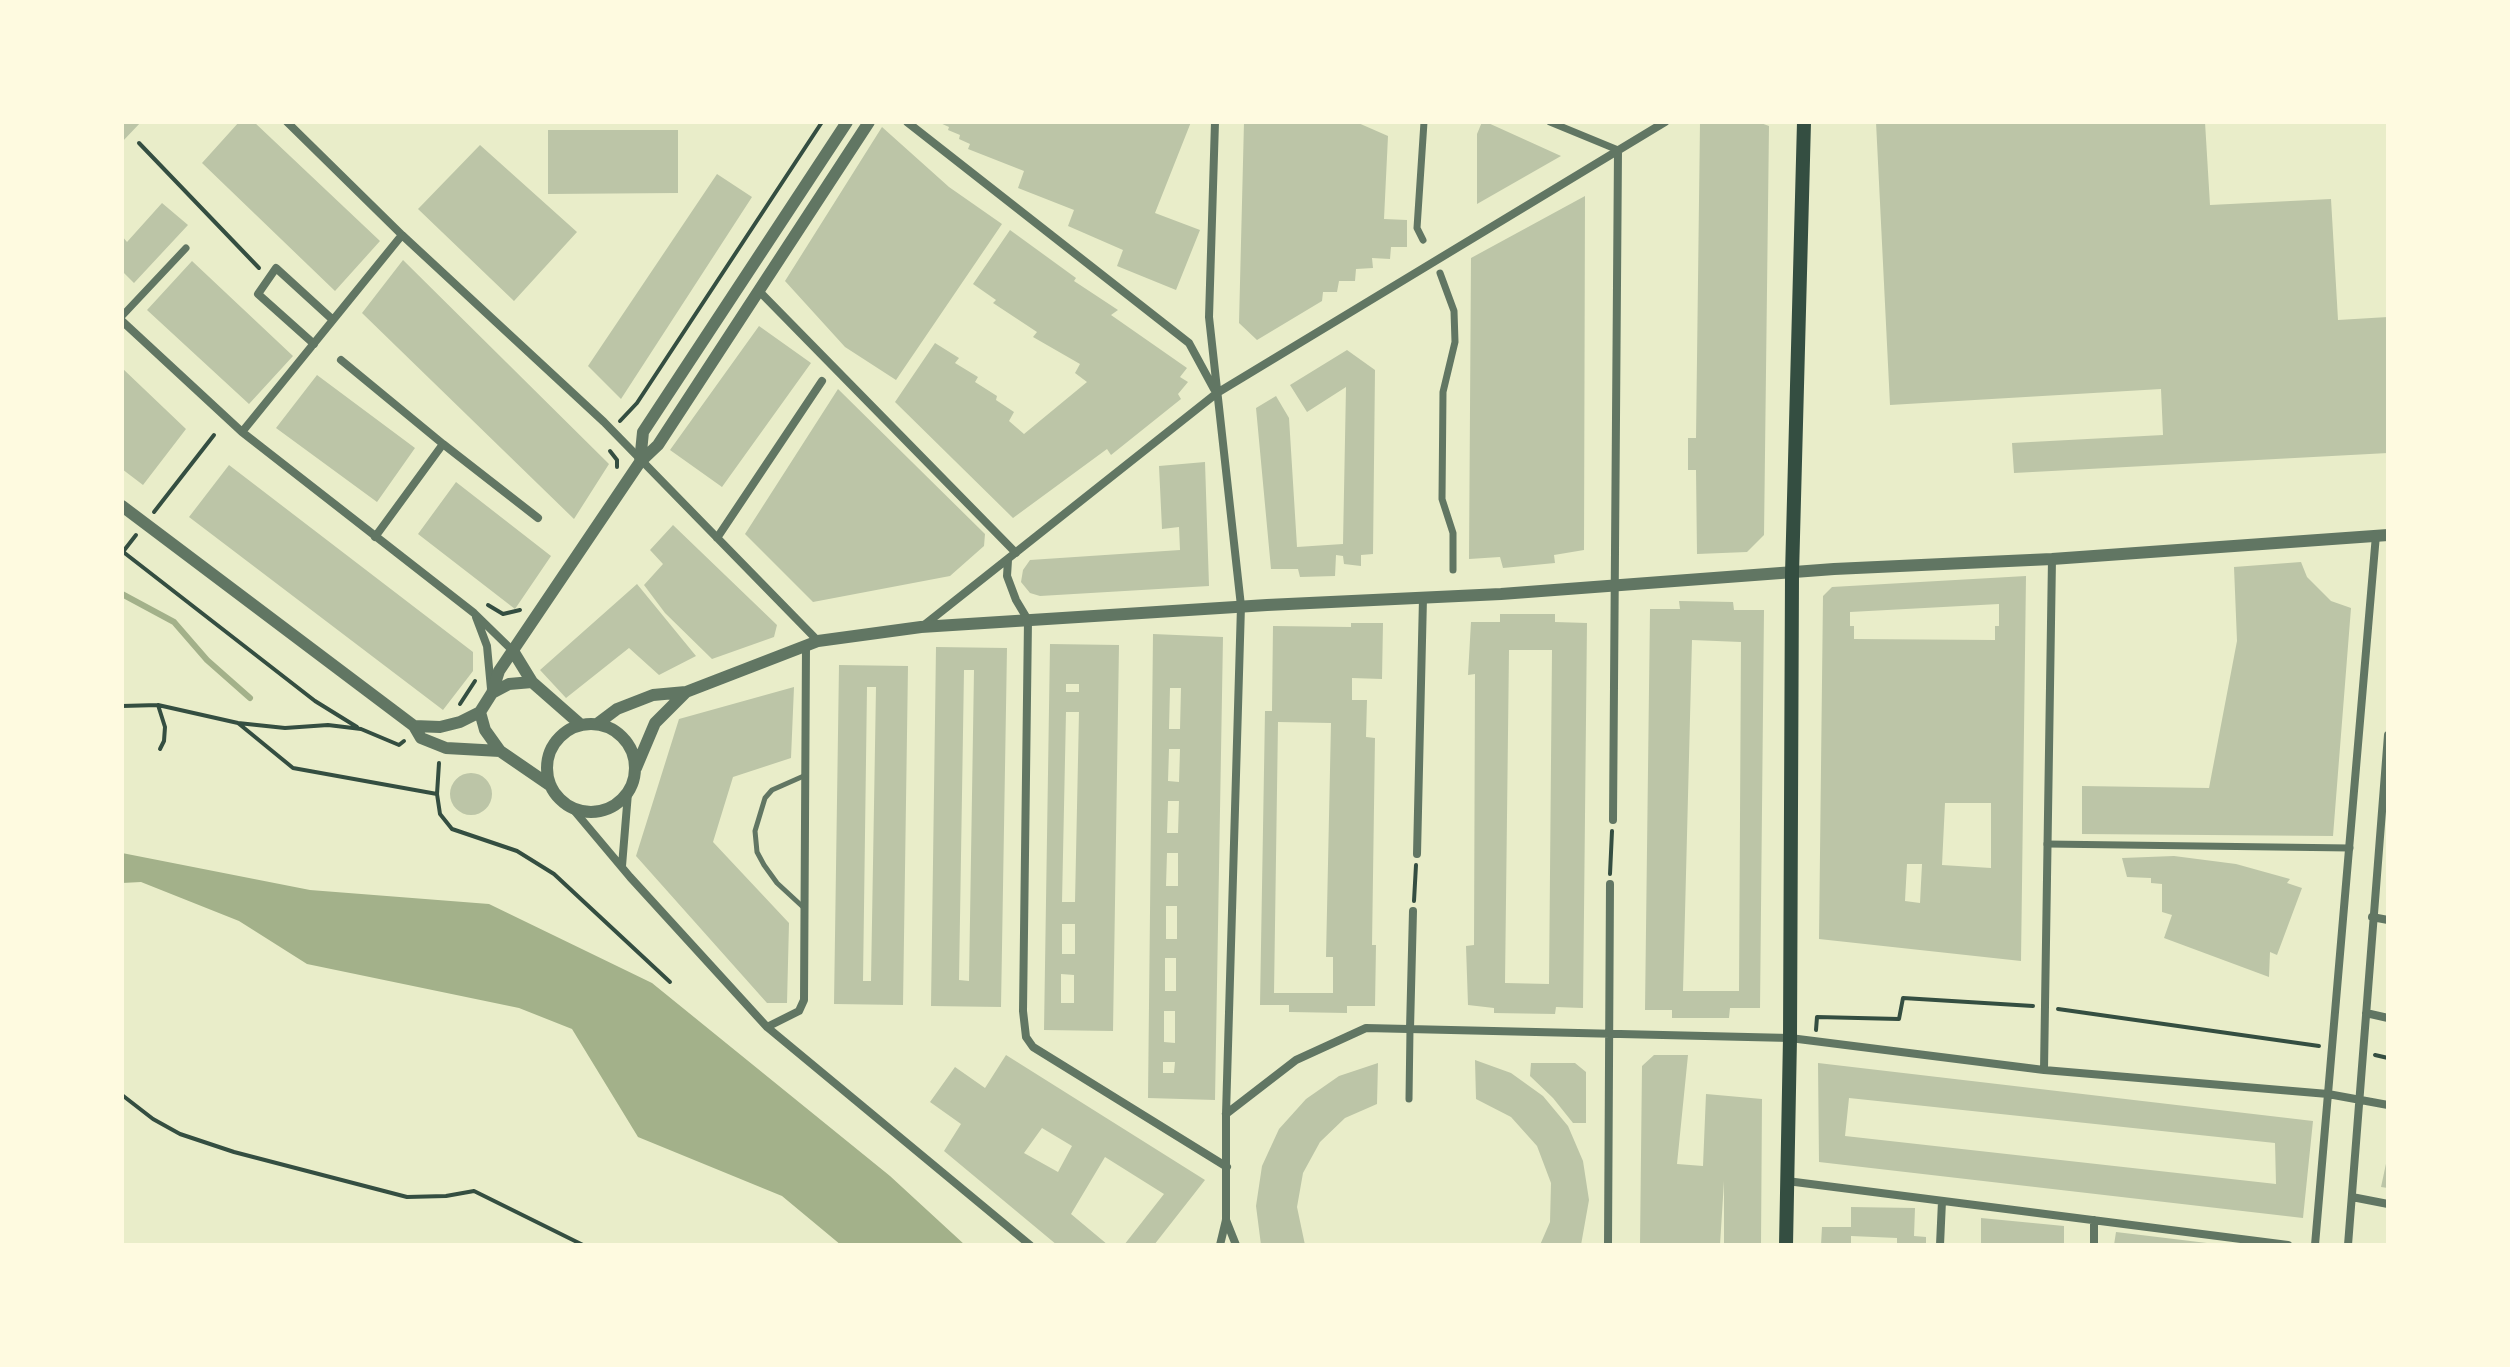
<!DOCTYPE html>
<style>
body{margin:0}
#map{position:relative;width:2510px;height:1367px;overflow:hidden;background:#e9edc9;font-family:"Archivo Narrow",sans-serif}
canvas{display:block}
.frame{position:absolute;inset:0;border:124px solid #fefae0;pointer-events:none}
</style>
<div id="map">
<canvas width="2510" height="1367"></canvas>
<div class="frame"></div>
</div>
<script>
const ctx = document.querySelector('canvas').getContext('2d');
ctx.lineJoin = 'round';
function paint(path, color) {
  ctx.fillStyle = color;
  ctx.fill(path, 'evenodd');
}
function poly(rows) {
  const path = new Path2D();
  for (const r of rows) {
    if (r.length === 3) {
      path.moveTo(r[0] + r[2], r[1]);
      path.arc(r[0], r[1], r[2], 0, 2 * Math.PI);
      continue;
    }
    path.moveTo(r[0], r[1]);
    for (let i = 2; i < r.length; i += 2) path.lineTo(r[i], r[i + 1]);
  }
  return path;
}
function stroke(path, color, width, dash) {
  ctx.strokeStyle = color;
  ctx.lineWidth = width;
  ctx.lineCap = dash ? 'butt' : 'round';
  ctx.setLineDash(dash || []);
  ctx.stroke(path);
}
paint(poly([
 [122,853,310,890,489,904,652,983,890,1176,965,1245,841,1245,782,1196,638,1137,572,1029,519,1008,307,964,239,921,141,882,122,883]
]), '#a3b18a');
stroke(poly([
 [122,594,174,622,207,660,250,698]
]), '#a3b18a', 6);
paint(poly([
 [122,122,141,122,122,142],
 [239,122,254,122,380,241,335,291,202,163],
 [938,122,1191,122,1155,213,1200,230,1176,290,1117,266,1123,250,1068,226,1074,210,1018,188,1024,171,968,149,970,144,959,139,960,135,948,130,949,127],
 [1244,122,1356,122,1388,136,1384,219,1407,220,1407,247,1391,247,1390,259,1372,258,1373,268,1356,269,1355,281,1339,281,1337,292,1323,292,1322,301,1257,340,1239,323],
 [1482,122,1486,122,1561,156,1477,204,1477,134],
 [1700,122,1758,122,1769,126,1764,535,1747,552,1697,554,1696,470,1688,470,1688,438,1696,438],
 [1876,122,2205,122,2210,205,2331,199,2338,320,2388,317,2388,453,2014,473,2012,443,2163,435,2161,389,1890,405],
 [882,127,949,187,1002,224,896,380,845,347,785,281],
 [548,130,678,130,678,193,548,194],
 [480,145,577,232,514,301,418,209],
 [717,174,752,197,621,399,588,366],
 [1585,196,1584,550,1554,555,1555,563,1503,568,1500,557,1469,559,1471,258],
 [162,203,188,225,134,283,122,271,122,236,127,242],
 [1010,230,1076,278,1074,281,1118,310,1111,315,1187,368,1180,377,1188,382,1178,394,1181,399,1111,455,1107,449,1013,518,895,402,935,343,959,358,955,363,978,377,975,382,997,396,996,400,1014,412,1009,421,1024,434,1087,382,1075,373,1080,364,1033,337,1037,332,993,303,996,300,973,284],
 [403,260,609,464,574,519,362,313],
 [192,261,293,356,249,404,147,310],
 [759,326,811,363,722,487,670,450],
 [1347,350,1375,370,1373,554,1361,555,1361,566,1344,564,1343,556,1336,555,1335,576,1300,577,1298,569,1271,569,1256,408,1276,396,1289,418,1297,547,1343,544,1346,387,1307,412,1290,385],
 [122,368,186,429,143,485,122,469],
 [317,375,415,448,377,502,276,428],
 [838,389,985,534,984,546,950,576,813,602,745,534],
 [1205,462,1209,586,1040,596,1030,593,1021,582,1023,570,1030,560,1180,550,1179,527,1162,529,1159,466],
 [229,465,473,652,473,671,443,710,189,517],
 [456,482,551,556,515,609,418,534],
 [673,525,777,625,774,637,712,659,665,613,644,585,663,564,650,550],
 [2301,562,2307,577,2331,601,2351,608,2333,836,2082,834,2082,786,2209,788,2237,641,2234,567],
 [2026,576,2021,961,1819,939,1823,596,1832,587],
 [1999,604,1999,626,1995,626,1995,640,1854,639,1854,626,1850,626,1850,612],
 [1945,803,1991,803,1991,868,1942,865],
 [1907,864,1922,864,1920,903,1905,901],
 [637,584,696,656,659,675,629,648,566,698,540,670],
 [1679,601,1733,602,1734,610,1764,610,1760,1008,1730,1008,1729,1018,1672,1018,1672,1010,1645,1010,1650,609,1680,609],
 [1692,640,1741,642,1739,991,1683,991],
 [1500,614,1555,614,1555,622,1587,623,1583,1008,1556,1007,1555,1014,1494,1013,1494,1008,1468,1005,1466,946,1474,945,1475,674,1468,675,1471,622,1500,622],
 [1509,650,1552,650,1549,984,1505,983],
 [1351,623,1383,623,1382,679,1352,678,1352,700,1367,700,1366,737,1375,738,1372,945,1376,945,1375,1006,1347,1006,1347,1013,1289,1012,1289,1005,1260,1005,1265,711,1272,711,1273,626,1351,627],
 [1278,722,1331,723,1326,957,1333,957,1333,993,1274,993],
 [1153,634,1223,637,1215,1100,1148,1098],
 [1170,688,1181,688,1180,729,1169,729],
 [1169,749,1180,749,1179,782,1168,781],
 [1168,801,1179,801,1178,833,1167,833],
 [1167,853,1178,853,1178,886,1166,886],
 [1166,906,1177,906,1177,939,1166,939],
 [1165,958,1176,958,1176,991,1165,991],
 [1164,1011,1175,1011,1175,1043,1164,1042],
 [1163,1062,1175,1062,1174,1073,1163,1073],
 [1050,644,1119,645,1113,1031,1044,1030],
 [1066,684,1079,684,1079,692,1066,692],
 [1066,712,1079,712,1075,902,1062,902],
 [1062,924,1075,924,1075,954,1062,954],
 [1061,974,1074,975,1074,1003,1061,1003],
 [936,647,1007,648,1001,1007,931,1006],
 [964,670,974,670,969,981,959,980],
 [839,665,908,666,903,1005,834,1004],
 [867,687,876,687,871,981,863,981],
 [794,687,791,758,733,777,713,842,789,923,787,1003,767,1003,636,856,679,719],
 [471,794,21],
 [2174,856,2236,864,2290,879,2287,883,2302,888,2277,955,2270,952,2269,977,2164,938,2172,915,2162,912,2162,884,2151,883,2151,878,2127,877,2122,858],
 [1006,1055,1205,1180,1154,1245,1124,1245,1164,1194,1105,1157,1071,1214,1108,1245,1057,1245,944,1151,961,1124,930,1102,955,1067,985,1088],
 [1042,1128,1072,1146,1058,1172,1024,1153],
 [1654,1055,1688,1055,1677,1164,1703,1166,1706,1094,1762,1099,1761,1245,1724,1245,1724,1181,1720,1245,1640,1245,1642,1066],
 [1475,1060,1511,1073,1543,1096,1568,1126,1583,1161,1589,1200,1581,1245,1540,1245,1550,1222,1551,1183,1537,1146,1511,1117,1476,1099],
 [1378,1063,1377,1104,1345,1118,1320,1142,1303,1173,1297,1207,1305,1245,1261,1245,1256,1206,1262,1166,1279,1129,1306,1099,1339,1076],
 [1531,1063,1575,1063,1586,1072,1586,1123,1573,1123,1553,1098,1530,1076],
 [1818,1063,2313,1121,2303,1218,1819,1162],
 [1849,1098,2275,1143,2276,1184,1845,1136],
 [2387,1159,2388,1160,2388,1188,2381,1187],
 [1851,1207,1915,1208,1914,1236,1926,1237,1926,1245,1897,1245,1897,1238,1851,1236,1851,1245,1821,1245,1822,1227,1851,1227],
 [1981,1218,2064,1226,2064,1245,1981,1245],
 [2116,1232,2207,1243,2206,1245,2114,1245]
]), '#bcc5a7');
stroke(poly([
 [139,143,259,268],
 [620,421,637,403,822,122],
 [610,451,617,460,617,467],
 [154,512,214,435],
 [122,551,315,701,357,727],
 [122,553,136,535],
 [488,605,503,614,520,610],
 [460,704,475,681],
 [158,705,165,727,164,741,160,749],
 [122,706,158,705,238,723,285,728,328,725,361,729,399,745,404,741],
 [238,723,293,768,437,794],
 [439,763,437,794,440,814,452,829,517,851,554,874,670,982],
 [1610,874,1612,831],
 [1414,901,1416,865],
 [2058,1009,2319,1046],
 [1816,1030,1817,1017,1899,1019,1903,998,2033,1006],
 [2375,1055,2388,1058],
 [122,1095,153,1119,180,1134,234,1152,407,1197,446,1196,474,1191,583,1245]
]), '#344e41', 4);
stroke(poly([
 [803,907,777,883,764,865,757,852,755,831,765,798,772,790,806,775]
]), '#617663', 5);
stroke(poly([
 [1550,122,1618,150],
 [1423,240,1417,228,1424,122],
 [1440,273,1454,311,1455,342,1443,392,1442,499,1453,533,1453,570],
 [122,316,186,248],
 [2047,844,2350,848],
 [1409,1099,1410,1029]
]), '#617663', 7);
stroke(poly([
 [287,122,402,235,604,422,818,641],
 [907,122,1189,343,1214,389],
 [1215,122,1209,317,1241,606,1226,1114,1226,1220,1220,1245],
 [758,290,1016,553],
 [122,321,242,432,474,613,513,651],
 [314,344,258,294,276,268,333,320],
 [341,360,443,444],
 [242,432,402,235],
 [375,537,443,444,538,518],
 [717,538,822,381],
 [1008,560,1007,576,1016,600,1028,620,1023,1011,1026,1037,1033,1047,1227,1167],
 [476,617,487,646,491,689],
 [923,626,1217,393,1665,122],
 [572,808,630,877,767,1027,1030,1245],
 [1613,820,1618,150],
 [1417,854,1423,598],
 [622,866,628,793],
 [2372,917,2388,920],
 [2366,1013,2388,1018],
 [767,1027,799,1011,804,1000,806,646],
 [1410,1029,1413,911],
 [2044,1070,2052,559],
 [1226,1114,1296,1060,1366,1028,1790,1038,2044,1070,2328,1094,2388,1105],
 [1787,1181,2288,1245],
 [2352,1197,2388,1204],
 [1226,1220,1236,1245],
 [1608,1245,1610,884],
 [1940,1245,1942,1201],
 [2094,1245,2094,1220],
 [2315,1245,2376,535],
 [2348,1245,2388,735]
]), '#617663', 8);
stroke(poly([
 [640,462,643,432,847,122],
 [122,506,414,726,421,738,446,748,500,751],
 [513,651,532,682],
 [492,693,499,671,640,462,658,445,869,122],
 [597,724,617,709,653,695,686,692,818,641,921,627,1267,605,1501,594,1834,569,2052,559,2388,535],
 [591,768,44],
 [414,726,440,727,460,722,480,712],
 [636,768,655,723,686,692],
 [551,786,500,751,485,730,480,712,492,693,509,684,532,682,581,725]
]), '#617663', 12);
stroke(poly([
 [1786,1245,1790,1038,1792,574,1804,122]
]), '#344e41', 14);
</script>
